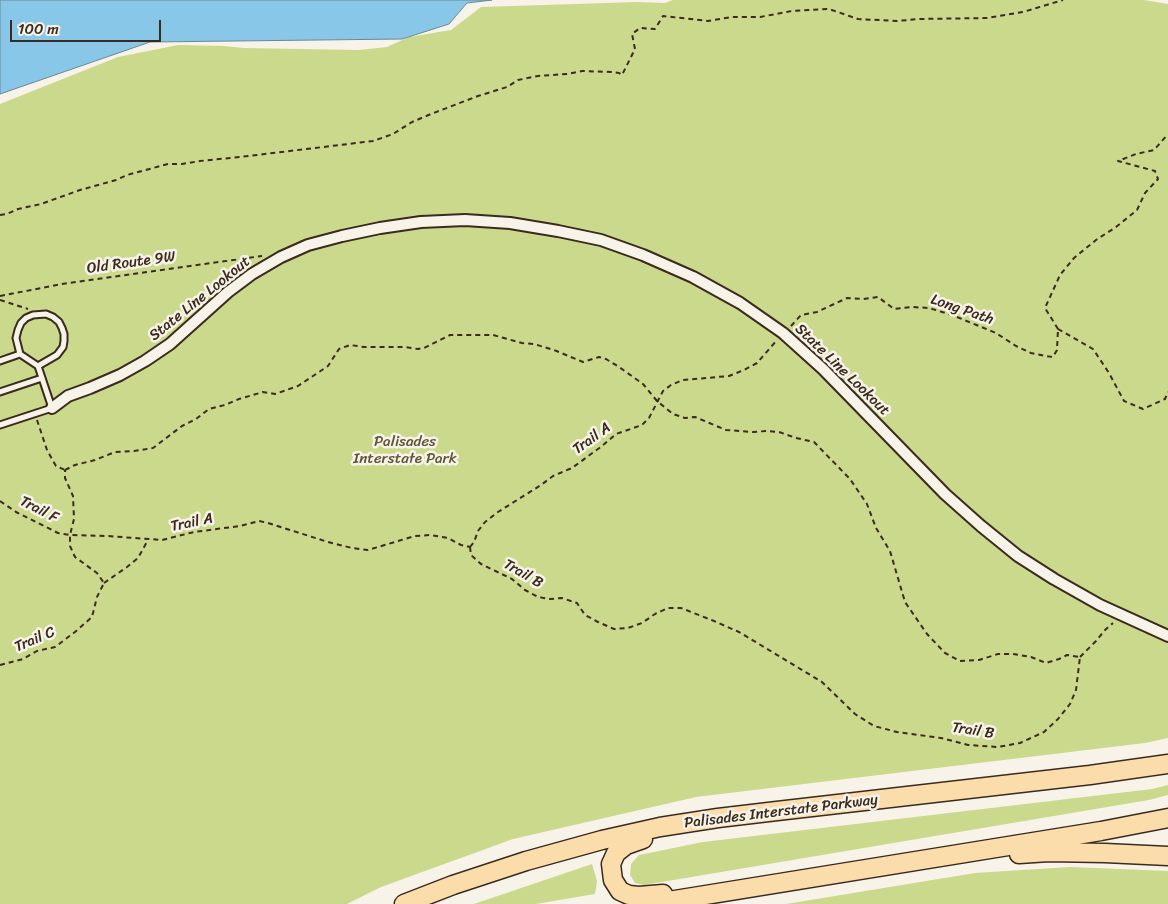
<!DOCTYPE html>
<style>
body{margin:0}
#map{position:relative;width:1168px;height:904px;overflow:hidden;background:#f7f3e8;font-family:Sriracha,sans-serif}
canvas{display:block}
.scale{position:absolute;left:10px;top:20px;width:151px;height:22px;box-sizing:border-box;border:2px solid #3b2a1e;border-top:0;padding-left:6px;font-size:15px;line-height:18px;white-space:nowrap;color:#3b2a1e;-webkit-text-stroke:4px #f7f3e8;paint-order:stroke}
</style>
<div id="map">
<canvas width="1168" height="904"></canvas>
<div class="scale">100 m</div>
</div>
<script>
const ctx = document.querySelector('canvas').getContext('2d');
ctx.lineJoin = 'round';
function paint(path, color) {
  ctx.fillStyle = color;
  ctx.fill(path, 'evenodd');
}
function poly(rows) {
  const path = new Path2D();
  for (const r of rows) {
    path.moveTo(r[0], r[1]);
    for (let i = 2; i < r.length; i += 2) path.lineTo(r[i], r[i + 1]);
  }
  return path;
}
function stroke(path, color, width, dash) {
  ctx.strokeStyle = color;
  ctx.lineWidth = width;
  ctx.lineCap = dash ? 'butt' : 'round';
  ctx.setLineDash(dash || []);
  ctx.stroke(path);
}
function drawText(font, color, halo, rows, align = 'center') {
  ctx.font = font + ' Sriracha,sans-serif';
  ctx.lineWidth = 5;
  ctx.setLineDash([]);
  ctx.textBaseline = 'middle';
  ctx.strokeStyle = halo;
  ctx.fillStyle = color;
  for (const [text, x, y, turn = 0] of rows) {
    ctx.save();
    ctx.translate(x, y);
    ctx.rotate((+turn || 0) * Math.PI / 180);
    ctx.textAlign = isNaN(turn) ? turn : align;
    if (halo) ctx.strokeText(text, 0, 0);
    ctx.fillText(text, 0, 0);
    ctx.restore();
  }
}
paint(poly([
 [673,0,1144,0,1168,4,1168,738,1145,743,696,797,513,839,381,887,347,904,0,904,0,104,118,57,178,45,223,46,244,48,359,50,387,47,409,37,451,30,481,7,637,2,665,3],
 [1168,785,1168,795,1149,800,644,885,635,883,630,875,631,864,639,855,703,842,1152,789],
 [592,864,597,881,595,894,536,904,474,904],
 [1070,867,1168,871,1168,904,786,904,975,873]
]), '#cbd98d');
const water = poly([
 [0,0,492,0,467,3,449,24,402,39,150,42,0,94,0,0]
]);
paint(water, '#88c7e8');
stroke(water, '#698897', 1);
const lane = poly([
 [20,354,16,338,18,330,21,323,26,318,33,315,46,314,53,317,59,322,62,328,64,334,64,341,63,347,57,355,38,366],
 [0,361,20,354,38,366,52,408,0,425],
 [0,392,42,378]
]);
const street = poly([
 [52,408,68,396,90,388,120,375,145,361,170,344,228,292,252,274,281,257,308,245,342,236,380,228,421,222,465,220,510,223,558,231,601,240,643,255,693,277,740,303,783,333,823,369,945,494,981,526,1018,556,1054,579,1100,605,1168,636]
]);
const highway = poly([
 [643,839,626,845,616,853,611,864,613,880,620,891,629,895,639,896,663,894],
 [1019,854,1049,852,1105,853,1168,856],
 [404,904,453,885,526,861,602,840,660,827,718,818,777,811,1090,775,1168,764],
 [650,904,1101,831,1168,818]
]);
stroke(lane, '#3b2a1e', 9);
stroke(street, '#3b2a1e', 14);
stroke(highway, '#3b2a1e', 21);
stroke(poly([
 [0,215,7,214,18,209,41,204,80,190,116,180,127,175,168,164,182,164,200,161,240,157,373,141,393,134,412,122,431,114,478,96,507,87,518,80,538,76,567,74,582,71,613,72,619,73,622,75,635,49,632,34,640,28,655,29,663,16,708,21,732,17,760,17,792,11,829,9,858,19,897,21,919,19,987,18,1023,12,1063,0],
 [0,296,62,284,262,256],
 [0,300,28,309],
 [791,326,801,315,817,312,847,298,863,299,878,297,894,309,912,307,929,308,952,315,996,333,1016,346,1031,353,1046,356,1053,357,1057,350,1058,329],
 [1058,329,1045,308,1060,275,1074,258,1096,240,1116,227,1137,210,1145,193,1158,179,1155,171,1118,161,1136,154,1154,150,1168,134],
 [1058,329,1093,349,1109,373,1124,401,1143,409,1165,399,1168,392],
 [37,420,47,450,52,459,56,466,65,470],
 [65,470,75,465,95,460,115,452,134,451,153,448,182,426,196,419,209,409,225,405,239,399,263,392,275,394,298,386,328,366,339,349,350,345,364,347,404,347,418,349,424,348,450,335,493,335,522,343,534,344,554,350,583,362,599,357,606,359,619,367,643,384,657,401,673,414,685,418,695,417,726,430,753,432,766,431,779,432,796,438,814,442,850,479,867,504,876,528,890,551,905,602,927,634,945,653,960,661,979,660,998,654,1013,654,1031,657,1046,663,1059,659,1067,655,1080,657],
 [0,501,16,512,58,533,70,535,107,536,162,540,194,532,240,526,259,521,268,523,328,542,352,548,368,550,415,536,430,535,448,538,461,545,470,547],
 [470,547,471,555,481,564,512,579,525,590,538,597,550,599,562,598,577,603,585,615,598,622,614,629,628,628,642,623,655,614,668,608,681,608,714,621,739,632,822,682,855,714,874,726,897,732,941,738,968,745,998,747,1020,743,1044,732,1058,719,1070,704,1076,690,1080,657],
 [470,547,474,542,478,531,485,522,498,512,541,485,553,476,572,468,602,446,616,434,642,425,649,418,663,391,671,385,683,380,729,376,744,370,757,363,777,340],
 [104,583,127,567,138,558,148,540],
 [1080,657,1096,641,1105,630,1113,623],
 [0,665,23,659,37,651,55,647,75,632,92,617,97,597,104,583,97,573,75,557,70,546,70,535,74,519,73,496,65,478,65,470]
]), '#3b2a1e', 2, [5, 4]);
stroke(lane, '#f7f3e8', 5);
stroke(street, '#f7f3e8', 10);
stroke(highway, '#fbddab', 18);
drawText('15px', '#3b2a1e', '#f7f3e8', [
 ["Old Route 9W",131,263,-8],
 ["State Line Lookout",200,299,-39],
 ["Long Path",962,310,19],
 ["State Line Lookout",842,370,44],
 ["Trail A",592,439,-36],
 ["Trail F",39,510,27],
 ["Trail A",192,523,-12],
 ["Trail B",523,574,30],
 ["Trail C",35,640,-23],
 ["Trail B",973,731,9],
 ["Palisades Interstate Parkway",781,812,-7]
]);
drawText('15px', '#5f563a', '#f7f3e8', [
 ["Palisades",405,442],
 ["Interstate Park",405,459]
]);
</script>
